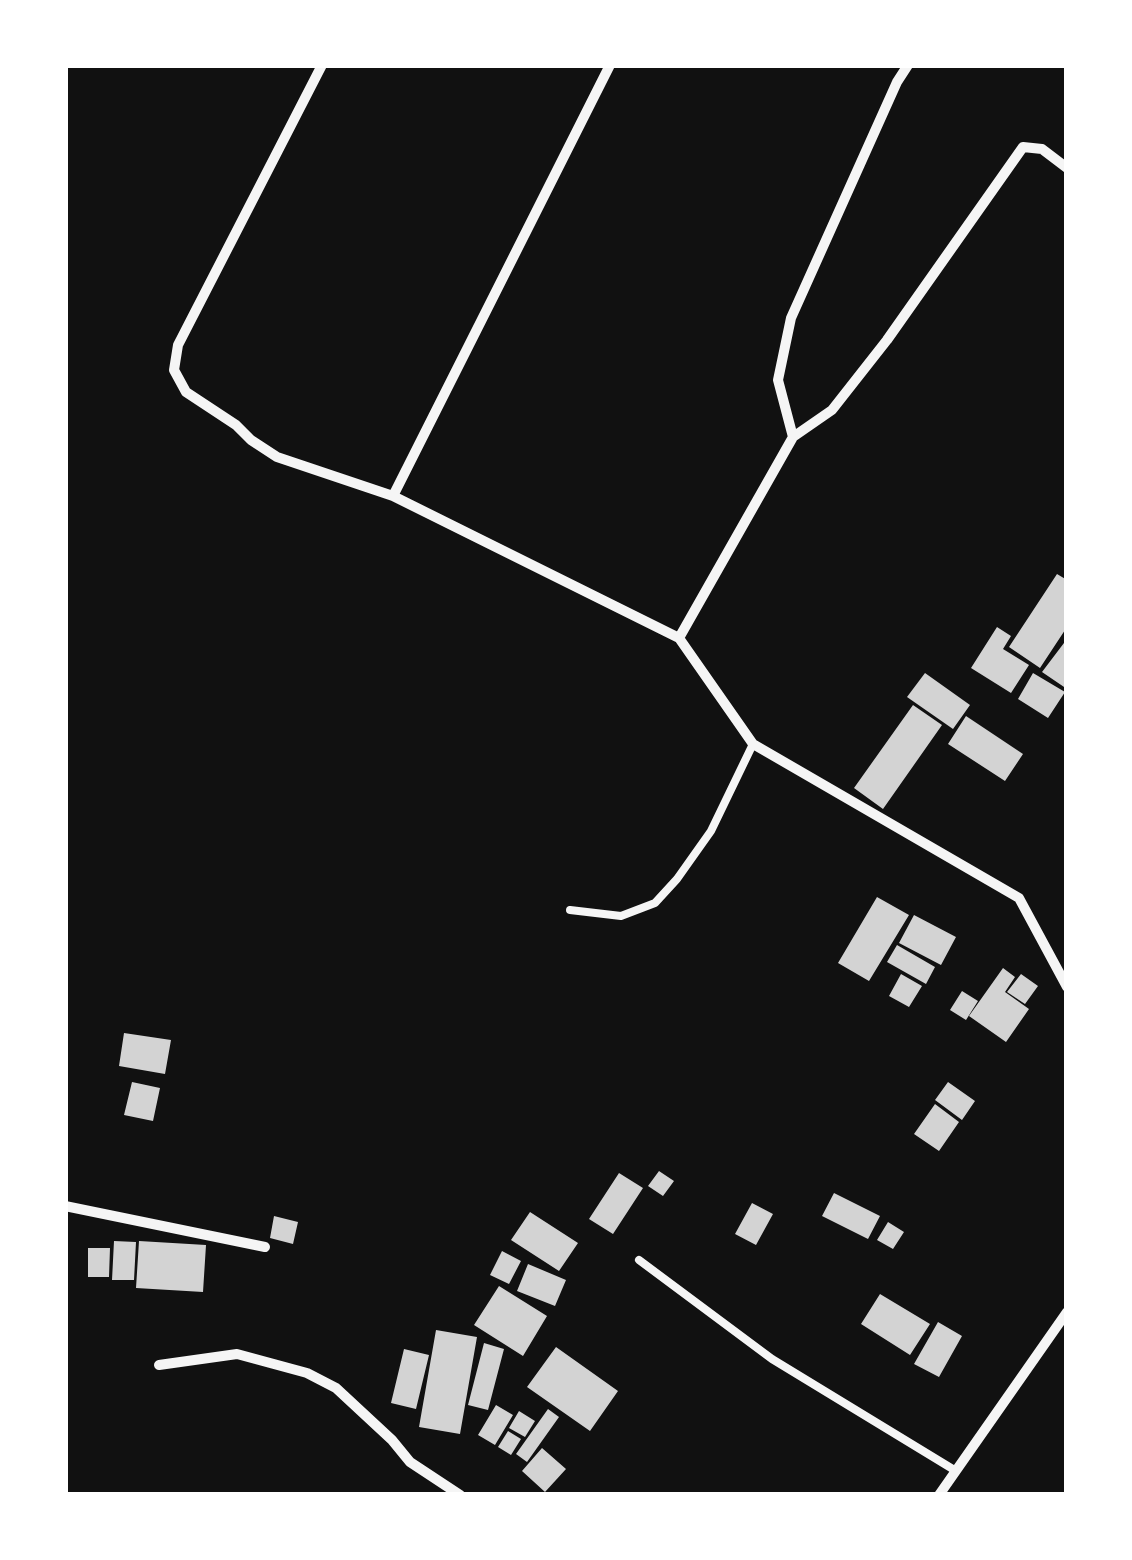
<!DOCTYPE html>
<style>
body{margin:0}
#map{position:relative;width:1132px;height:1560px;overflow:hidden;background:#111;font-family:Poppins,sans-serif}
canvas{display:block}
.frame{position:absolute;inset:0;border:68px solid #fff;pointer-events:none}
</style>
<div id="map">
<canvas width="1132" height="1560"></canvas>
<div class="frame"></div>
</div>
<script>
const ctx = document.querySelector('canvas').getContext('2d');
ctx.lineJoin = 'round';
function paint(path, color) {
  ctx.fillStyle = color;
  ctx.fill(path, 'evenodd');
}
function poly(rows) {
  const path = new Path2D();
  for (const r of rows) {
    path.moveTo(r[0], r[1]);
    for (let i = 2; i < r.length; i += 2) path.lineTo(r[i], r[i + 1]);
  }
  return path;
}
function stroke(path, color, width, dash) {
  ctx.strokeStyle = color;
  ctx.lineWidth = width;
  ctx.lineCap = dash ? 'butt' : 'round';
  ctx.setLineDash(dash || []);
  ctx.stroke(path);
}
paint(poly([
 [1057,574,1067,580,1067,627,1040,668,1009,647],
 [997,627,1011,636,1003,649,1029,665,1011,693,971,668],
 [1067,639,1067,689,1042,672],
 [925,673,970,705,953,729,907,697],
 [1033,673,1065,692,1048,718,1018,699],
 [913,705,942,725,883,809,854,788],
 [966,716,1023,754,1005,781,948,744],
 [877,897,909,915,869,981,838,963],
 [914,915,956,937,941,965,899,943],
 [897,945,935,967,926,984,887,962],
 [1003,968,1015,977,1005,992,1029,1009,1006,1042,969,1016],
 [901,974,922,986,909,1007,889,996],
 [1021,974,1038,986,1025,1004,1007,992],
 [962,991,978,1001,966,1020,950,1010],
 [124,1033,171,1040,165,1074,119,1066],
 [132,1082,160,1088,153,1121,124,1115],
 [948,1082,975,1101,962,1120,935,1100],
 [935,1104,959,1122,939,1151,914,1134],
 [659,1171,674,1181,663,1196,648,1186],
 [619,1173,643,1188,613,1234,589,1219],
 [834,1193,880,1216,868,1239,822,1216],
 [752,1203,773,1214,756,1245,735,1234],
 [530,1212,578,1243,559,1271,511,1240],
 [274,1216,298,1222,293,1244,270,1238],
 [888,1222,904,1232,893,1249,877,1240],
 [114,1241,136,1242,134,1280,112,1280],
 [139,1241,206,1245,203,1292,136,1288],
 [88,1248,110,1248,109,1277,88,1277],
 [502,1251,521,1261,509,1284,490,1275],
 [528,1264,566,1280,555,1306,517,1291],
 [499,1286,547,1316,523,1356,474,1325],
 [880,1294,930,1324,910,1355,861,1324],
 [938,1322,962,1336,939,1377,914,1364],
 [436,1330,477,1337,460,1434,419,1427],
 [484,1343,504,1349,488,1410,468,1405],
 [556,1347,618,1391,590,1431,527,1387],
 [404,1349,429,1355,416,1409,391,1403],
 [496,1405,513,1415,495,1445,478,1435],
 [548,1409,559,1417,527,1462,516,1454],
 [519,1411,535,1421,525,1437,509,1428],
 [508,1431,521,1439,511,1455,498,1447],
 [542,1448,566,1469,545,1492,522,1471]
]), '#d3d3d3');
stroke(poly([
 [570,910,621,916,655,903,677,879,711,831,753,744],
 [639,1260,772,1359,956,1471]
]), '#f5f5f5', 8);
stroke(poly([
 [322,65,178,345,174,370,186,392,236,425,251,440,277,457,393,496,679,638,753,744,1019,898,1067,987],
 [793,437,832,410,887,340,1023,147,1042,149,1067,168],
 [393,496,610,65],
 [679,638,793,437,778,380,791,318,897,82,908,65],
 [65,1206,265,1247],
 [159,1365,237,1354,307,1373,336,1388,392,1440,410,1462,460,1495],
 [939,1495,1067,1312]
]), '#f5f5f5', 10);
</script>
